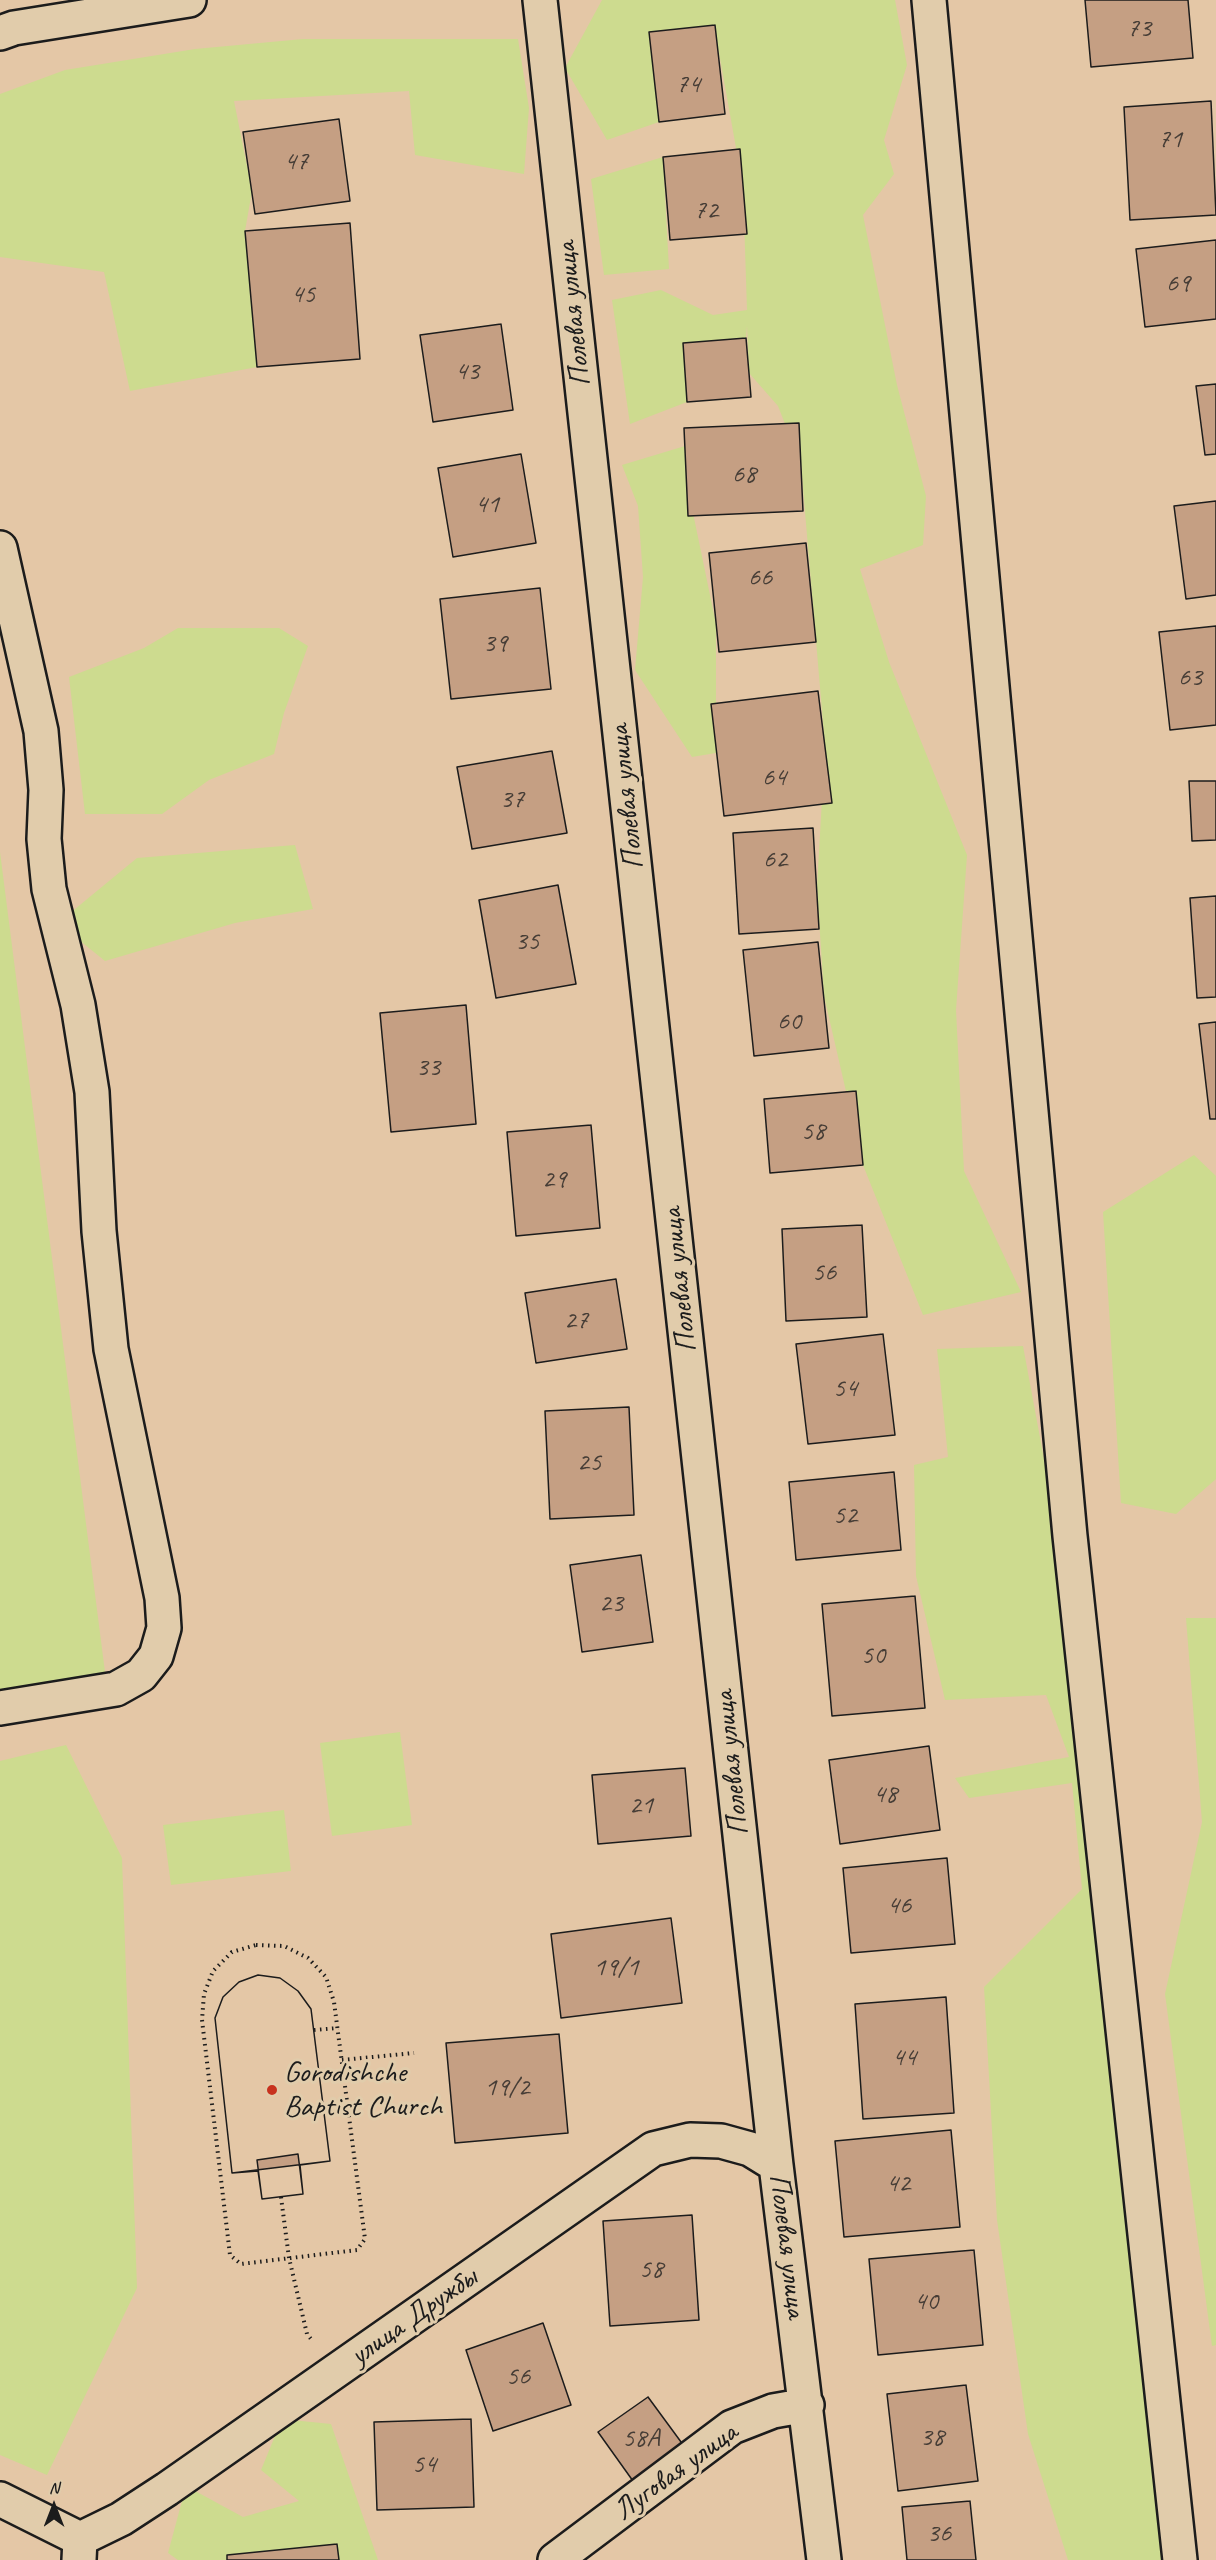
<!DOCTYPE html>
<meta charset="utf-8">
<style>
body{margin:0}
#map{position:relative;width:1216px;height:2560px;overflow:hidden;background:#e4c7a6;font-family:Caveat,sans-serif}
canvas{display:block}
.north{position:absolute;left:24px;top:2476px;width:60px;height:60px;-webkit-text-stroke:4px #e1ccab;paint-order:stroke;rotate:0deg;font-size:16px;font-weight:700;line-height:24px;text-align:center;color:#1c1c1c}
.north::after{content:'';display:block;margin:auto;width:21px;height:27px;background:#1c1c1c;clip-path:polygon(50% 0,100% 100%,50% 72%,0 100%)}
</style>
<div id="map">
<canvas width="1216" height="2560"></canvas>
<div class="north">N</div>
</div>
<script>
const ctx = document.querySelector('canvas').getContext('2d');
ctx.lineJoin = 'round';
function paint(path, color) {
  ctx.fillStyle = color;
  ctx.fill(path, 'evenodd');
}
function poly(rows) {
  const path = new Path2D();
  for (const r of rows) {
    path.moveTo(r[0], r[1]);
    for (let i = 2; i < r.length; i += 2) path.lineTo(r[i], r[i + 1]);
  }
  return path;
}
function stroke(path, color, width, dash) {
  ctx.strokeStyle = color;
  ctx.lineWidth = width;
  ctx.lineCap = dash ? 'butt' : 'round';
  ctx.setLineDash(dash || []);
  ctx.stroke(path);
}
function drawText(font, color, halo, rows, align = 'center') {
  ctx.font = font + ' Caveat,sans-serif';
  ctx.lineWidth = 6;
  ctx.setLineDash([]);
  ctx.textBaseline = 'middle';
  ctx.strokeStyle = halo;
  ctx.fillStyle = color;
  for (const [text, x, y, turn = 0] of rows) {
    ctx.save();
    ctx.translate(x, y);
    ctx.rotate((+turn || 0) * Math.PI / 180);
    ctx.textAlign = isNaN(turn) ? turn : align;
    if (halo) ctx.strokeText(text, 0, 0);
    ctx.fillText(text, 0, 0);
    ctx.restore();
  }
}
paint(poly([
 [602,0,895,0,907,65,884,140,894,174,863,215,897,385,926,496,923,545,860,569,889,662,967,855,956,1010,964,1171,1021,1292,923,1315,863,1165,824,996,817,887,825,746,801,465,778,406,749,373,747,326,746,338,683,343,687,402,630,424,612,300,661,290,713,315,747,310,743,187,714,25,649,32,659,122,607,140,565,68],
 [303,39,518,39,529,108,524,174,415,155,409,91,234,101,252,191,245,231,257,367,130,391,104,272,0,257,0,94,65,70,195,49],
 [663,157,669,269,604,275,591,179],
 [685,446,687,484,716,624,716,753,692,757,635,670,643,577,638,506,622,465],
 [178,628,279,628,308,646,284,713,274,754,209,780,162,814,85,814,69,677,144,648],
 [295,845,313,909,235,923,105,961,58,923,137,858],
 [0,852,105,1672,45,1713,0,1715],
 [1194,1155,1216,1176,1216,1479,1176,1514,1121,1503,1103,1212],
 [1023,1346,1049,1486,1180,2558,1175,2560,1068,2560,1028,2434,997,2220,984,1987,1082,1889,1072,1783,969,1798,955,1778,1069,1757,1046,1695,945,1700,916,1576,914,1465,948,1457,937,1349],
 [1186,1618,1216,1618,1216,2345,1212,2346,1165,1994,1202,1822],
 [400,1732,412,1825,332,1836,320,1743],
 [66,1745,122,1858,137,2288,47,2475,0,2455,0,1761],
 [284,1810,291,1871,171,1885,163,1825],
 [282,2419,331,2424,378,2560,339,2560,337,2544,226,2560,178,2560,168,2553,186,2486,243,2517,299,2501,261,2470]
]), '#cddb8f');
const building = poly([
 [1085,0,1188,0,1193,58,1091,67,1085,0],
 [715,25,725,114,659,122,649,32,715,25],
 [1211,101,1216,215,1130,220,1124,107,1211,101],
 [339,119,350,201,255,214,243,132,339,119],
 [740,149,747,234,670,240,663,157,740,149],
 [350,223,360,359,257,367,245,231,350,223],
 [1216,240,1216,319,1145,327,1136,249,1216,240],
 [501,324,513,410,433,422,420,335,501,324],
 [746,338,751,397,687,402,683,343,746,338],
 [1216,384,1216,454,1205,455,1196,386,1216,384],
 [799,423,803,511,688,516,684,428,799,423],
 [521,454,536,543,453,557,438,468,521,454],
 [1216,501,1216,595,1186,599,1174,506,1216,501],
 [806,543,816,642,719,652,709,553,806,543],
 [540,588,551,689,451,699,440,599,540,588],
 [1216,626,1216,725,1170,730,1159,632,1216,626],
 [818,691,832,803,724,816,711,704,818,691],
 [552,751,567,833,472,849,457,767,552,751],
 [1189,781,1216,781,1216,840,1192,841,1189,781],
 [813,828,819,929,739,934,733,833,813,828],
 [558,885,576,984,496,998,479,900,558,885],
 [1216,896,1216,997,1197,998,1190,898,1216,896],
 [818,942,829,1048,754,1056,743,950,818,942],
 [466,1005,476,1124,391,1132,380,1013,466,1005],
 [1216,1022,1216,1119,1210,1119,1199,1024,1216,1022],
 [856,1091,863,1165,770,1173,764,1099,856,1091],
 [591,1125,600,1228,516,1236,507,1132,591,1125],
 [862,1225,867,1317,786,1321,782,1229,862,1225],
 [616,1279,627,1349,536,1363,525,1293,616,1279],
 [883,1334,895,1435,808,1444,796,1344,883,1334],
 [629,1407,634,1515,550,1519,545,1411,629,1407],
 [894,1472,901,1550,796,1560,789,1482,894,1472],
 [641,1555,653,1642,582,1652,570,1565,641,1555],
 [915,1596,925,1708,832,1716,822,1604,915,1596],
 [929,1746,940,1830,840,1844,829,1760,929,1746],
 [685,1768,691,1836,598,1844,592,1775,685,1768],
 [947,1858,955,1944,851,1953,843,1868,947,1858],
 [671,1918,682,2003,561,2018,551,1934,671,1918],
 [258,1975,280,1978,298,1991,311,2009,330,2161,232,2173,215,2018,223,1997,239,1982,258,1975],
 [258,1975,280,1978,298,1991,311,2009,330,2161,300,2165,303,2194,262,2199,258,2171,232,2173,215,2018,223,1997,239,1982,258,1975],
 [946,1997,954,2113,863,2119,855,2004,946,1997],
 [559,2034,568,2133,455,2143,446,2043,559,2034],
 [951,2130,960,2227,844,2237,835,2141,951,2130],
 [298,2154,303,2194,262,2199,257,2160,298,2154],
 [692,2215,699,2320,610,2326,603,2221,692,2215],
 [974,2250,983,2345,878,2355,869,2259,974,2250],
 [543,2323,571,2405,493,2431,466,2350,543,2323],
 [966,2385,978,2481,898,2491,887,2394,966,2385],
 [648,2397,684,2446,633,2481,598,2432,648,2397],
 [471,2419,474,2507,377,2510,374,2422,471,2419],
 [970,2501,976,2560,907,2560,902,2507,970,2501],
 [337,2544,339,2560,227,2560,227,2555,337,2544]
]);
paint(building, '#c59f83');
stroke(building, '#1c1c1c', 1.5);
const minor = poly([
 [540,0,776,2165,824,2560],
 [929,0,1070,1536,1180,2560],
 [0,33,14,28,189,0],
 [0,548,41,731,46,790,44,839,49,889,78,1005,92,1092,99,1231,111,1349,162,1598,164,1628,156,1656,141,1675,116,1689,0,1708],
 [0,2499,80,2539],
 [79,2560,80,2539,121,2519,167,2489,653,2149,690,2140,721,2141,750,2149,776,2165],
 [555,2560,732,2427,773,2411,807,2405]
]);
stroke(minor, '#1c1c1c', 38);
stroke(poly([
 [256,1945,284,1946,308,1958,326,1977,334,2002,365,2239,357,2250,241,2264,230,2255,202,2020,204,1994,213,1971,232,1952,256,1945],
 [314,2030,338,2028],
 [342,2060,414,2053],
 [281,2197,289,2258,307,2334,311,2339]
]), '#1c1c1c', 4, [1.5, 4.5]);
stroke(minor, '#e1ccab', 33);
for (const [x, y, r, color] of [
 [272,2090,6,"#c8321e"]
]) {
  const dot = new Path2D();
  dot.arc(x, y, r, 0, 2 * Math.PI);
  ctx.fillStyle = color;
  ctx.fill(dot);
  stroke(dot, '#e1ccab', 2);
}
drawText('27px', '#463d36', null, [
 ["73",1139,29],
 ["74",688,85],
 ["71",1170,140],
 ["47",296,162],
 ["72",706,211],
 ["69",1178,284],
 ["45",303,295],
 ["43",467,372],
 ["68",744,475],
 ["41",487,505],
 ["66",760,578],
 ["39",495,644],
 ["63",1190,678],
 ["64",774,778],
 ["37",512,800],
 ["62",775,860],
 ["35",527,942],
 ["60",789,1022],
 ["33",428,1068],
 ["58",813,1132],
 ["29",554,1180],
 ["56",824,1273],
 ["27",576,1321],
 ["54",845,1389],
 ["25",589,1463],
 ["52",845,1516],
 ["23",611,1604],
 ["50",873,1656],
 ["48",885,1795],
 ["21",641,1806],
 ["46",899,1906],
 ["19/1",616,1968],
 ["44",904,2058],
 ["19/2",507,2088],
 ["42",898,2184],
 ["58",651,2270],
 ["40",926,2302],
 ["56",518,2377],
 ["38",932,2438],
 ["58А",641,2439],
 ["54",424,2465],
 ["36",939,2534]
]);
drawText('30px', '#1c1c1c', '#e1ccab', [
 ["Полевая улица",574,314,-96],
 ["Полевая улица",627,797,-96],
 ["Полевая улица",680,1280,-96],
 ["Полевая улица",732,1763,-96],
 ["Полевая улица",787,2246,83],
 ["улица Дружбы",414,2317,-35],
 ["Луговая улица",676,2472,-36]
]);
drawText('30px', '#1c1c1c', '#e1ccab', [
 ["Gorodishche",284,2073],
 ["Baptist Church",284,2107]
], 'left');
</script>
